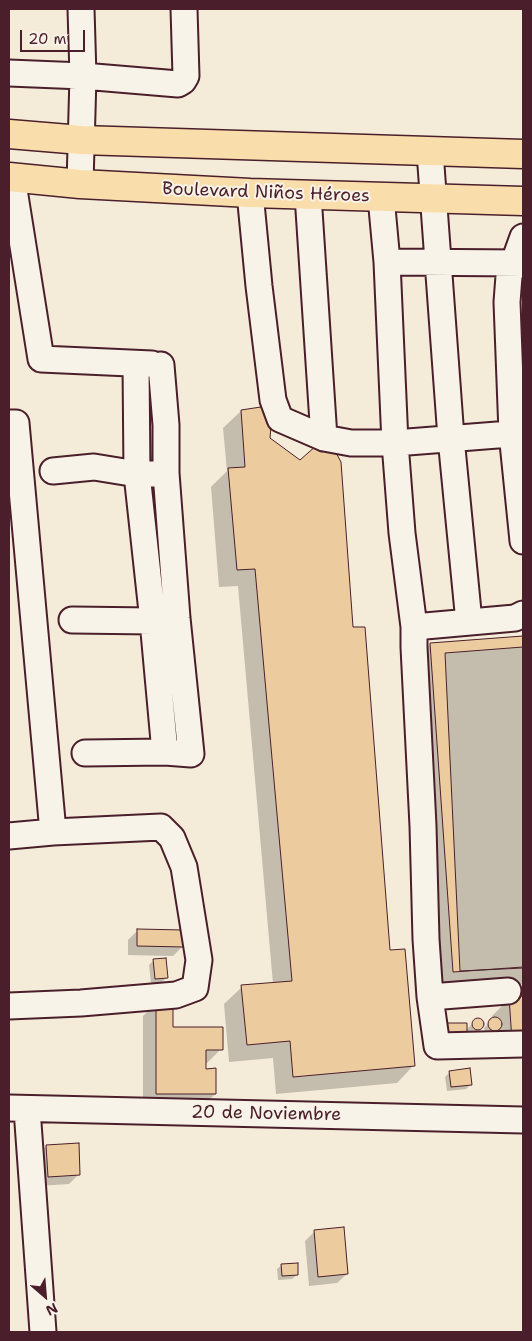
<!DOCTYPE html>
<meta charset="utf-8">
<style>
body{margin:0}
#map{position:relative;width:532px;height:1341px;overflow:hidden;background:#f5ebd9;font-family:"Shantell Sans",sans-serif}
canvas{display:block}
.frame{position:absolute;inset:0;border:10px solid #4a1f2b;pointer-events:none}
.north{position:absolute;left:20px;top:1271px;width:50px;height:50px;-webkit-text-stroke:4px #f7f3e8;paint-order:stroke;rotate:153deg;font-size:14px;font-weight:700;line-height:20px;text-align:center;color:#4a1f2b}
.north::after{content:'';display:block;margin:auto;width:18px;height:22px;background:#4a1f2b;clip-path:polygon(50% 0,100% 100%,50% 72%,0 100%)}
.scale{position:absolute;left:20px;top:30px;width:65px;height:22px;box-sizing:border-box;border:2px solid #4a1f2b;border-top:0;padding-left:6px;font-size:15px;line-height:18px;white-space:nowrap;color:#4a1f2b;-webkit-text-stroke:4px #f7f3e8;paint-order:stroke}
</style>
<div id="map">
<canvas width="532" height="1341"></canvas>
<div class="frame"></div>
<div class="north">N</div>
<div class="scale">20 m</div>
</div>
<script>
const ctx = document.querySelector('canvas').getContext('2d');
ctx.lineJoin = 'round';
function paint(path, color) {
  ctx.fillStyle = color;
  ctx.fill(path, 'evenodd');
}
function poly(rows) {
  const path = new Path2D();
  for (const r of rows) {
    if (r.length === 3) {
      path.moveTo(r[0] + r[2], r[1]);
      path.arc(r[0], r[1], r[2], 0, 2 * Math.PI);
      continue;
    }
    path.moveTo(r[0], r[1]);
    for (let i = 2; i < r.length; i += 2) path.lineTo(r[i], r[i + 1]);
  }
  return path;
}
function stroke(path, color, width, dash) {
  ctx.strokeStyle = color;
  ctx.lineWidth = width;
  ctx.lineCap = dash ? 'butt' : 'round';
  ctx.setLineDash(dash || []);
  ctx.stroke(path);
}
function drawText(font, color, halo, rows, align = 'center') {
  ctx.font = font + ' "Shantell Sans",sans-serif';
  ctx.lineWidth = 4;
  ctx.setLineDash([]);
  ctx.textBaseline = 'middle';
  ctx.strokeStyle = halo;
  ctx.fillStyle = color;
  for (const [text, x, y, turn = 0] of rows) {
    ctx.save();
    ctx.translate(x, y);
    ctx.rotate((+turn || 0) * Math.PI / 180);
    ctx.textAlign = isNaN(turn) ? turn : align;
    if (halo) ctx.strokeText(text, 0, 0);
    ctx.fillText(text, 0, 0);
    ctx.restore();
  }
}
paint(poly([
 [241,411,268,439,352,629,389,952,414,1065,397,1083,276,1094,273,1058,229,1062,224,1004,242,987,273,984,238,586,219,587,211,487,227,471,223,428],
 [523,637,523,984,436,989,413,662,430,644],
 [138,930,183,946,173,956,128,955,128,940],
 [154,960,167,977,162,982,151,983,149,965],
 [523,997,523,1056,495,1058,493,1033,486,1035,484,1028,492,1020,492,1016,510,998],
 [157,1002,171,1029,221,1049,207,1063,205,1063,205,1070,215,1094,201,1108,143,1108,143,1016],
 [477,1019,482,1022,482,1027,475,1034,472,1034,466,1030],
 [450,1072,471,1084,466,1089,447,1091,445,1077],
 [46,1146,79,1174,69,1184,38,1186,37,1156],
 [314,1232,347,1274,337,1283,309,1286,305,1241],
 [282,1265,297,1275,292,1279,278,1280,277,1269]
]), '#0003');
const building = poly([
 [261,407,272,414,270,438,300,460,317,445,334,449,341,462,353,627,365,627,390,950,405,949,415,1066,293,1077,290,1041,247,1045,241,985,292,981,255,569,237,570,228,468,245,467,241,410,261,407],
 [523,636,523,967,453,972,430,643,523,636],
 [523,647,523,968,460,971,445,653,523,647],
 [137,929,184,930,184,947,137,946,137,929],
 [166,958,168,978,155,979,153,959,166,958],
 [523,996,523,1041,512,1041,509,997,523,996],
 [173,1000,173,1027,223,1027,223,1050,206,1050,206,1069,216,1068,216,1094,156,1094,156,1001,173,1000],
 [495,1024,7],
 [478,1024,6],
 [446,1023,467,1023,467,1036,446,1036,446,1023],
 [470,1068,472,1085,451,1087,449,1071,470,1068],
 [79,1143,80,1175,48,1177,46,1145,79,1143],
 [344,1227,348,1274,318,1277,314,1230,344,1227],
 [298,1263,298,1275,282,1276,281,1264,298,1263]
]);
paint(building, '#eccc9e');
stroke(building, '#4a1f2b', 1);
const minor = poly([
 [9,73,83,76,178,84,183,81,186,76,184,9],
 [430,152,451,438,469,622],
 [12,177,41,359,152,364],
 [80,184,83,76,81,9],
 [250,193,259,286,273,400,280,419,324,438,351,443,395,443,523,433],
 [308,195,324,438],
 [381,197,387,262],
 [523,237,509,276,507,302,512,433,523,541],
 [523,263,387,262,395,443,402,533,414,627,414,647,423,826,426,939,430,997,437,1046,523,1044],
 [136,364,137,474,153,621,165,752],
 [9,423,16,423,53,832],
 [53,471,94,467,137,474,154,474],
 [72,620,153,621,170,619],
 [414,627,515,618,523,614],
 [85,753,165,752,191,754,177,618,166,473,166,425,161,365],
 [9,836,53,832,161,827,172,838,184,867,199,960,195,988,176,995,81,1003,9,1006],
 [430,997,508,991],
 [9,1108,523,1120],
 [27,1109,43,1332]
]);
const major = poly([
 [9,134,81,140,523,154],
 [9,177,80,184,250,193,523,201]
]);
stroke(minor, '#4a1f2b', 29);
stroke(major, '#4a1f2b', 31);
stroke(minor, '#f7f3e8', 25);
stroke(major, '#f9deab', 28);
drawText('18px', '#4a1f2b', '#f7f3e8', [
 ["Boulevard Niños Héroes",266,193,2],
 ["20 de Noviembre",266,1114,1]
]);
</script>
